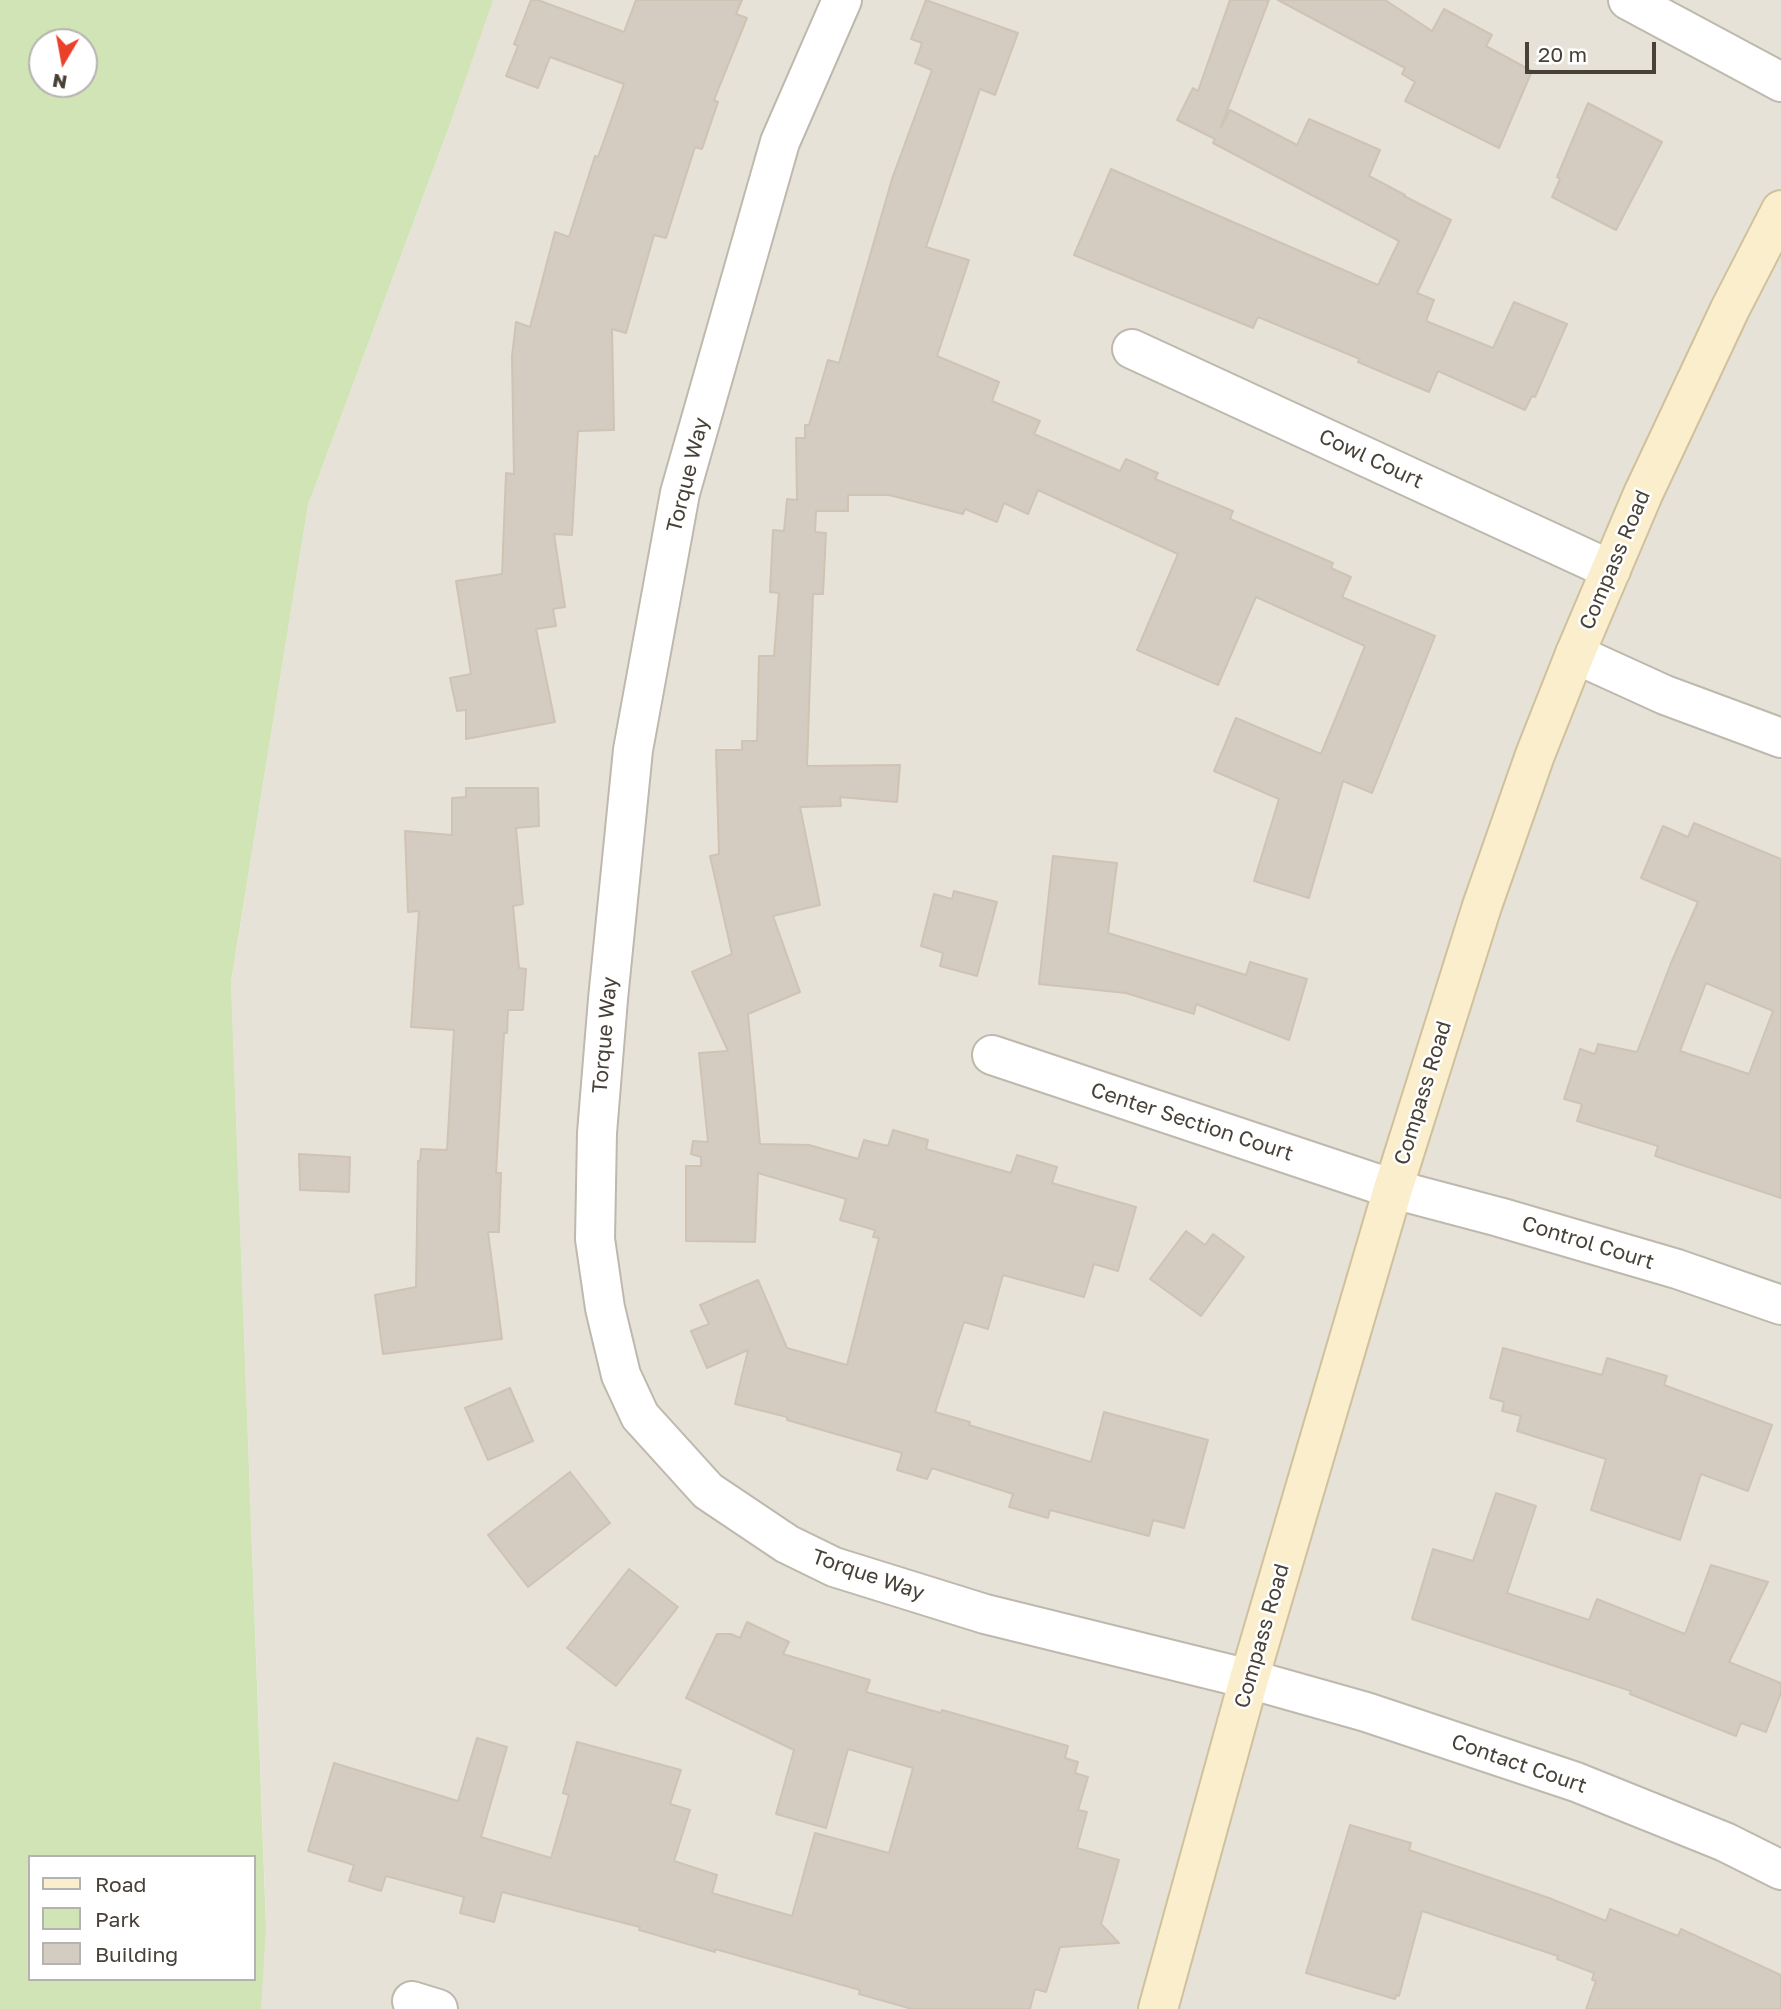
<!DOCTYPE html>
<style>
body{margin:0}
#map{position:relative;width:1781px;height:2009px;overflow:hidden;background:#f4f0ea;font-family:"Golos Text",sans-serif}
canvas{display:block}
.legend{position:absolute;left:28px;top:1855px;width:228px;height:126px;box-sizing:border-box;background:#fff;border:2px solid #b5b3af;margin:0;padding:9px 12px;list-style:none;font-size:21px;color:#474138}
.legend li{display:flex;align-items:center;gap:14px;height:35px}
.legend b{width:35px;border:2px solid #b5b3af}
.north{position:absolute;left:28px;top:28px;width:70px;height:70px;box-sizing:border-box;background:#fff;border:2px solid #b5b3af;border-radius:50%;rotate:190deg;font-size:19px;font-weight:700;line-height:28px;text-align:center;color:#474138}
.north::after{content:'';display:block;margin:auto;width:24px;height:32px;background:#ea412b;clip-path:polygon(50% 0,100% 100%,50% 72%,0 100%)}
.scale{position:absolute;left:1525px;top:42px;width:131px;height:32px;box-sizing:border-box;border:4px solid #474138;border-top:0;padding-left:9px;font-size:21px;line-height:24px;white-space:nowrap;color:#474138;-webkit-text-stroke:5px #fff;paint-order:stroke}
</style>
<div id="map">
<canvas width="1781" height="2009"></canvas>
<ul class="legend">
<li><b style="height:9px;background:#fbeecd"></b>Road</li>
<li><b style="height:19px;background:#d1e4b6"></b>Park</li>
<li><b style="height:19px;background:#d4ccc0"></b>Building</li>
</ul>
<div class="north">N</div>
<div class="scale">20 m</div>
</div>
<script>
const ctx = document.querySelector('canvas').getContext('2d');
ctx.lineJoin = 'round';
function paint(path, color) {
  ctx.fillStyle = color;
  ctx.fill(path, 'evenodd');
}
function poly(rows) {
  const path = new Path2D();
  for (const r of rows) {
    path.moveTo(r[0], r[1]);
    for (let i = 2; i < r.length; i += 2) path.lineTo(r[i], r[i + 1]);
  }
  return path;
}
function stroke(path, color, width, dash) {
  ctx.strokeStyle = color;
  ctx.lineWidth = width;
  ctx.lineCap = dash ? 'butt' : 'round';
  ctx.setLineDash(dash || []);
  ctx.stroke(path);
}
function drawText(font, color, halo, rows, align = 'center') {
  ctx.font = font + ' "Golos Text",sans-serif';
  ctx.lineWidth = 5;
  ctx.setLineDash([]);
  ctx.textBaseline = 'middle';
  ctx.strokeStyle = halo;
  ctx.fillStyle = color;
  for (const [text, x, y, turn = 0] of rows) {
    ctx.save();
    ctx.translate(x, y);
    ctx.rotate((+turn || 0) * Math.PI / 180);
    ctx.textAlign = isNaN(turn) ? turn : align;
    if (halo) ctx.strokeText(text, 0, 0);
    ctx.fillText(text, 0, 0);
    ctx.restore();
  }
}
paint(poly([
 [492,0,1781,0,1781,2009,260,2009,266,1919,231,983,308,505,448,130]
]), '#e7e2d8');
paint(poly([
 [0,0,493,0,449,127,308,505,231,982,266,1926,261,2009,0,2009],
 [42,42,84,42,84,84,42,84],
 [30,1857,254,1857,254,1979,30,1979]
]), '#d1e4b6');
const building = poly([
 [531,0,538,0,624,32,636,0,742,0,736,14,747,18,714,100,718,102,702,149,695,147,666,238,654,235,626,333,612,329,614,430,578,431,572,535,554,534,565,607,553,609,556,626,536,629,555,722,466,739,466,710,457,711,450,678,471,674,456,581,502,574,506,473,514,474,512,356,516,322,530,327,555,232,569,237,595,156,598,157,624,84,550,57,538,88,506,76,518,46,514,44,531,0],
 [926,0,1018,33,995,95,980,89,926,247,969,260,937,356,999,382,992,401,1040,421,1034,434,1120,471,1126,459,1158,473,1155,479,1233,511,1230,519,1333,563,1331,568,1351,577,1342,597,1435,636,1372,793,1343,781,1309,898,1254,881,1279,799,1214,771,1236,718,1321,754,1365,646,1256,597,1218,685,1137,650,1178,554,1038,490,1028,514,1004,503,997,522,965,509,963,514,889,495,848,495,848,511,816,511,815,532,826,533,823,594,813,594,807,766,900,765,897,802,840,797,841,806,800,807,820,905,773,916,800,992,748,1014,760,1144,809,1145,858,1159,864,1140,888,1146,893,1130,928,1140,926,1149,1011,1173,1017,1155,1057,1167,1052,1183,1136,1207,1118,1271,1094,1264,1084,1297,1003,1275,988,1329,964,1322,935,1412,970,1422,969,1425,1091,1462,1104,1412,1208,1440,1184,1528,1153,1520,1149,1536,1050,1510,1048,1518,1009,1507,1013,1494,932,1468,927,1479,897,1470,902,1453,787,1420,787,1417,735,1404,748,1350,707,1368,691,1331,709,1324,700,1305,758,1280,787,1348,847,1365,879,1238,873,1237,875,1230,840,1220,846,1199,758,1173,755,1242,686,1241,686,1166,701,1166,701,1157,691,1154,693,1141,708,1142,699,1053,728,1051,692,972,732,954,710,856,719,854,716,750,742,750,742,741,757,741,759,656,774,656,779,593,770,592,773,530,784,531,787,499,797,500,796,438,805,438,805,425,809,425,828,360,839,363,892,179,932,70,915,63,922,43,911,39,926,0],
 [1230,0,1269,0,1221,127,1230,110,1297,145,1309,119,1380,150,1369,176,1405,195,1404,196,1451,220,1417,293,1434,300,1426,321,1493,348,1514,302,1567,324,1535,397,1532,396,1525,410,1438,371,1429,392,1358,362,1360,359,1258,317,1253,328,1074,255,1111,169,1378,285,1399,241,1213,143,1215,139,1177,120,1193,88,1198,91,1230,0],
 [1278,0,1385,0,1432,31,1444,9,1492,35,1486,46,1532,71,1499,148,1405,101,1415,82,1402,74,1405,68,1278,0],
 [1588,103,1662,142,1616,230,1552,197,1560,179,1557,177,1588,103],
 [466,788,538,788,539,826,516,828,523,904,513,906,519,968,526,969,523,1010,508,1010,507,1033,504,1033,496,1173,501,1173,499,1232,488,1232,502,1339,383,1354,375,1295,416,1287,418,1161,420,1161,421,1149,447,1150,454,1030,411,1027,419,911,408,912,405,831,452,835,452,798,466,797,466,788],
 [1694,823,1781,859,1781,1198,1655,1156,1658,1146,1577,1121,1582,1104,1564,1099,1580,1049,1595,1054,1598,1044,1637,1052,1671,963,1698,902,1641,878,1663,826,1688,837,1694,823],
 [1706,983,1773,1011,1749,1074,1680,1051,1706,983],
 [1053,856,1117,863,1108,933,1246,975,1250,962,1307,979,1289,1040,1196,1004,1194,1014,1126,993,1039,984,1053,856],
 [954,891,997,902,977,976,940,966,943,953,921,946,934,894,952,899,954,891],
 [299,1154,350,1157,349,1192,300,1190,299,1154],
 [1186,1231,1205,1245,1213,1234,1244,1257,1201,1316,1150,1279,1186,1231],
 [1503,1348,1602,1375,1607,1358,1667,1376,1664,1385,1772,1425,1748,1491,1701,1474,1680,1540,1591,1510,1606,1459,1517,1431,1521,1416,1502,1411,1504,1402,1490,1398,1503,1348],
 [510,1388,533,1441,488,1460,465,1408,510,1388],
 [570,1472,610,1523,528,1587,488,1535,570,1472],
 [1496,1493,1536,1506,1507,1593,1589,1620,1597,1599,1685,1634,1711,1565,1768,1582,1729,1662,1781,1683,1781,1693,1766,1732,1741,1723,1736,1736,1630,1694,1631,1691,1412,1619,1433,1549,1473,1561,1496,1493],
 [629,1569,678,1607,616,1686,567,1648,629,1569],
 [747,1622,789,1642,783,1654,870,1680,866,1692,941,1713,942,1710,981,1721,1068,1746,1065,1758,1078,1762,1075,1773,1088,1777,1078,1810,1087,1812,1077,1848,1119,1860,1101,1924,1119,1943,1060,1947,1046,1992,1035,1989,1030,2009,912,2009,859,1994,860,1990,715,1949,715,1952,639,1930,640,1927,502,1892,494,1922,460,1913,464,1897,386,1876,381,1891,349,1881,354,1865,308,1851,334,1763,458,1801,477,1738,507,1747,481,1837,551,1858,569,1795,563,1793,577,1742,681,1770,670,1804,690,1810,674,1861,717,1875,712,1893,792,1916,815,1833,889,1853,913,1768,848,1749,826,1828,776,1814,794,1750,686,1698,717,1634,731,1634,740,1638,747,1622],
 [1350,1825,1411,1843,1409,1850,1549,1898,1606,1921,1610,1909,1678,1936,1681,1929,1781,1975,1781,2009,1586,2009,1596,1981,1592,1980,1594,1973,1557,1959,1558,1956,1422,1911,1399,1996,1396,1995,1395,1999,1306,1973,1350,1825]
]);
paint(building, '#d4ccc0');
stroke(building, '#cfc3b4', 2);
const street = poly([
 [842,0,780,142,680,493,633,750,608,999,597,1133,595,1239,605,1308,621,1375,640,1416,708,1491,787,1544,834,1567,985,1614,1249,1679,1366,1712,1576,1782,1725,1842,1781,1870],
 [1628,0,1781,82],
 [1132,349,1611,570],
 [1575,654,1665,695,1781,738],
 [992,1055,1393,1189,1499,1217,1677,1269,1781,1305],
 [412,2001,438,2009]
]);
const secondary = poly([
 [1158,2009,1249,1679,1393,1189,1482,906,1535,755,1575,654,1643,494,1730,309,1781,210]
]);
stroke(street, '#beb8ad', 42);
stroke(secondary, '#d0c19d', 42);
stroke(street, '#fff', 38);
stroke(secondary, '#fbeecd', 38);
drawText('21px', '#474138', '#fff', [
 ["Cowl Court",1371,459,25],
 ["Torque Way",688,475,-76],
 ["Compass Road",1615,560,-67],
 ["Torque Way",605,1035,-85],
 ["Compass Road",1423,1093,-73],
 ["Center Section Court",1192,1122,18],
 ["Control Court",1588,1243,17],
 ["Torque Way",868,1575,19],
 ["Compass Road",1262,1636,-74],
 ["Contact Court",1519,1764,19]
]);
</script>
